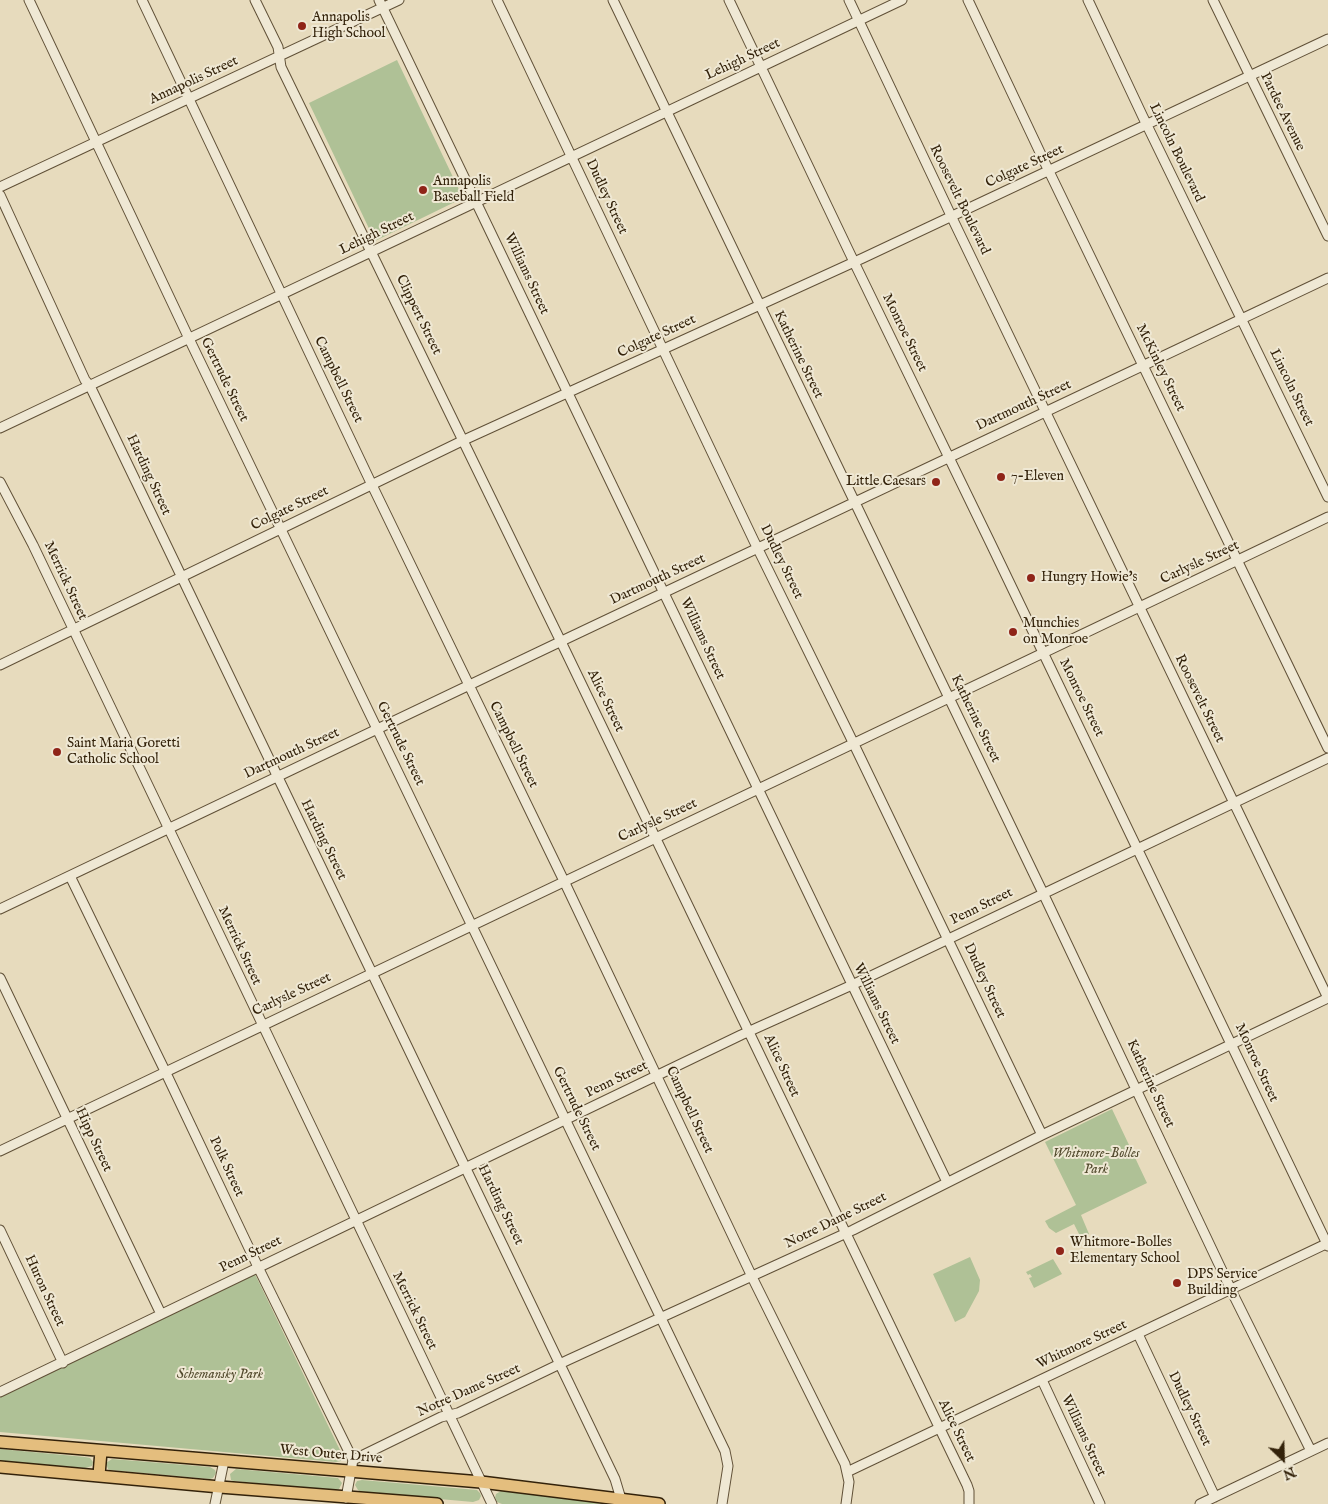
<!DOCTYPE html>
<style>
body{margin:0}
#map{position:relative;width:1328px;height:1504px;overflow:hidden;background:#e7dbbd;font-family:"IM FELL English",serif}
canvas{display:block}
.north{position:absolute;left:1258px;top:1434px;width:50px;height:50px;-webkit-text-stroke:4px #efe8d4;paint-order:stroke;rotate:156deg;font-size:14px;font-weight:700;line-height:20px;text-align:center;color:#33220a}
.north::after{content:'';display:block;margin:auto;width:18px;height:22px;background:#33220a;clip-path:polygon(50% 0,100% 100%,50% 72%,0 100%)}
</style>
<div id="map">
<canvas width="1328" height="1504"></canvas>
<div class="north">N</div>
</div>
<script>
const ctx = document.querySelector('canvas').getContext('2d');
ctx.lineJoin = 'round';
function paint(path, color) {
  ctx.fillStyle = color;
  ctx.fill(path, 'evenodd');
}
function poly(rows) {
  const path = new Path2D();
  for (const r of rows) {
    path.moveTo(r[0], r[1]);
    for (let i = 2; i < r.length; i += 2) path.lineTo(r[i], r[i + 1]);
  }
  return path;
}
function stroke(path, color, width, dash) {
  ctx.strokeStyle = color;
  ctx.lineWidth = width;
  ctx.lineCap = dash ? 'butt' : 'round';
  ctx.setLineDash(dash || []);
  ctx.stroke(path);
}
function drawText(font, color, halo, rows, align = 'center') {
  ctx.font = font + ' "IM FELL English",serif';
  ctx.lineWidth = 4;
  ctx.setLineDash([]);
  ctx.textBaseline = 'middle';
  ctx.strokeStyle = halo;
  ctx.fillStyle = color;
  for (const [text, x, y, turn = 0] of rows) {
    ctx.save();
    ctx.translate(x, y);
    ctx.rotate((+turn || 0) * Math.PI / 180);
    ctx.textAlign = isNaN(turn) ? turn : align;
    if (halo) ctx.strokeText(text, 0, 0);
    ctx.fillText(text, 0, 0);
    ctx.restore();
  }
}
paint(poly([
 [397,60,463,198,375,241,309,103],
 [1112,1109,1147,1183,1081,1215,1089,1234,1081,1238,1074,1224,1056,1233,1049,1228,1045,1221,1076,1205,1045,1142],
 [970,1257,980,1280,979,1291,965,1317,955,1322,933,1274],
 [1053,1259,1062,1274,1034,1288,1029,1278,1032,1277,1030,1274,1028,1275,1026,1272],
 [255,1274,337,1444,341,1452,341,1461,336,1462,0,1432,0,1397],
 [0,1449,85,1457,90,1458,93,1462,92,1466,85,1468,0,1461],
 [112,1459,210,1467,215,1470,216,1473,213,1478,210,1479,110,1470,108,1469,106,1463],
 [236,1469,338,1478,342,1483,339,1489,335,1490,234,1481,231,1480,230,1474],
 [362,1480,477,1490,480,1493,481,1496,479,1500,473,1502,361,1492,358,1490,355,1485,357,1481],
 [501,1491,605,1503,611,1504,502,1504,497,1502,495,1498,496,1494]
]), '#afc196');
const minor = poly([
 [29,0,193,347,725,1451,728,1466,722,1504],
 [142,0,372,485,564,881,755,1283,845,1464,849,1482,846,1504],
 [255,0,278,47,281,67,565,650,967,1485,969,1491,969,1504],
 [379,0,947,1182],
 [497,0,754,541,849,734,1042,1135],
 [613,0,1043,893,1234,1296,1311,1451],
 [729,0,854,262,990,542,1328,1246],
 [849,0,955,224,1328,998],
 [968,0,1045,163,1328,748],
 [1088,0,1143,117,1328,497],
 [1213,0,1328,236],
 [0,187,399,0],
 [0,195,85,380,90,386,615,1479,621,1499],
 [0,428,902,0],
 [0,482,33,545,492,1504],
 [0,665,464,440,863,258,1328,39],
 [70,876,165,1071,258,1267,353,1460,346,1498],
 [0,909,568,638,1328,278],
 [0,978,161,1314],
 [0,1151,1328,517],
 [0,1230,63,1363],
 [1138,1334,1215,1497],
 [1042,1380,1100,1504],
 [0,1392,741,1035,852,985,1328,758],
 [353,1460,441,1417,458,1413,568,1360,853,1230,1042,1135,1328,998],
 [847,1472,1328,1243],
 [215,1504,224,1461],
 [1200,1504,1328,1443]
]);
const major = poly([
 [0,1442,481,1482,659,1504],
 [0,1467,220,1487,437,1504],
 [99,1475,101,1451]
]);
stroke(minor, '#605037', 11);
stroke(major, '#33220a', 14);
stroke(minor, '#efe8d4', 9);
stroke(major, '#e4be7e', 11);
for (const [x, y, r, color] of [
 [302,26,5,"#8f2418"],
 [423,190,5,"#8f2418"],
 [1001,477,5,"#8f2418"],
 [936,482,5,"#8f2418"],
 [1031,578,5,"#8f2418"],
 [1013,632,5,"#8f2418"],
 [57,752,5,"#8f2418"],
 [1060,1251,5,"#8f2418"],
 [1177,1283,5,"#8f2418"]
]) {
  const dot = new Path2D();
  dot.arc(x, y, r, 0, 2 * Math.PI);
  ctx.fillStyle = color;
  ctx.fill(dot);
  stroke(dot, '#efe8d4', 2);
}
drawText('14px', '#33220a', '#efe8d4', [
 ["Annapolis",312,18],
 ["High School",312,34],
 ["Annapolis",433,182],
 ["Baseball Field",433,198],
 ["7-Eleven",1011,477],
 ["Little Caesars",926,482,"right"],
 ["Hungry Howie's",1041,578],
 ["Munchies",1023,624],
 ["on Monroe",1023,640],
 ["Saint Maria Goretti",67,744],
 ["Catholic School",67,760],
 ["Whitmore-Bolles",1070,1243],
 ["Elementary School",1070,1259],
 ["DPS Service",1187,1275],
 ["Building",1187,1291]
], 'left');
drawText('14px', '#33220a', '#efe8d4', [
 ["Lehigh Street",743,60,-25],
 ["Annapolis Street",194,81,-25],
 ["Pardee Avenue",1282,112,64],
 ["Lincoln Boulevard",1176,153,64],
 ["Colgate Street",1025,167,-25],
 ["Dudley Street",606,197,65],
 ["Roosevelt Boulevard",959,200,64],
 ["Lehigh Street",377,234,-26],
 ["Williams Street",526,274,65],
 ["Clippert Street",418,315,64],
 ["Monroe Street",904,333,64],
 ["Colgate Street",657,337,-25],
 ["Katherine Street",798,355,64],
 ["McKinley Street",1160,368,64],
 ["Gertrude Street",224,380,64],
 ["Campbell Street",338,380,64],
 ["Lincoln Street",1291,388,64],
 ["Dartmouth Street",1024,406,-25],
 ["Harding Street",148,475,65],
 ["Colgate Street",290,509,-26],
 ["Dudley Street",781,562,64],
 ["Carlysle Street",1200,563,-25],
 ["Dartmouth Street",658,580,-25],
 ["Merrick Street",65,581,65],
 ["Williams Street",702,639,65],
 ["Monroe Street",1081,698,64],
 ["Roosevelt Street",1199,699,64],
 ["Alice Street",605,701,64],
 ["Katherine Street",975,719,64],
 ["Gertrude Street",400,744,64],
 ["Campbell Street",513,745,64],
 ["Dartmouth Street",292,754,-25],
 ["Carlysle Street",658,821,-25],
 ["Harding Street",323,840,64],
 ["Penn Street",982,907,-26],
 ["Merrick Street",239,946,65],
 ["Dudley Street",984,981,65],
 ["Carlysle Street",292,995,-25],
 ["Williams Street",876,1004,64],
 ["Monroe Street",1256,1063,65],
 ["Alice Street",781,1066,65],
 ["Penn Street",617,1080,-26],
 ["Katherine Street",1150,1084,65],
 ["Gertrude Street",576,1109,64],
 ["Campbell Street",689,1110,65],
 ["Hipp Street",93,1140,65],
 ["Polk Street",226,1167,65],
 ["Harding Street",500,1205,64],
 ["Notre Dame Street",836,1221,-26],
 ["Penn Street",251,1255,-26],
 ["Huron Street",44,1291,65],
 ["Merrick Street",414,1311,64],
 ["Whitmore Street",1082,1345,-25],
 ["Notre Dame Street",469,1391,-24],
 ["Dudley Street",1189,1409,64],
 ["Alice Street",956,1431,64],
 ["Williams Street",1083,1436,65],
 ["West Outer Drive",331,1455,5]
]);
drawText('italic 14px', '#524a2d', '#efe8d4', [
 ["Whitmore-Bolles",1096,1154],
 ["Park",1096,1170],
 ["Schemansky Park",220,1375]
]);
</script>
